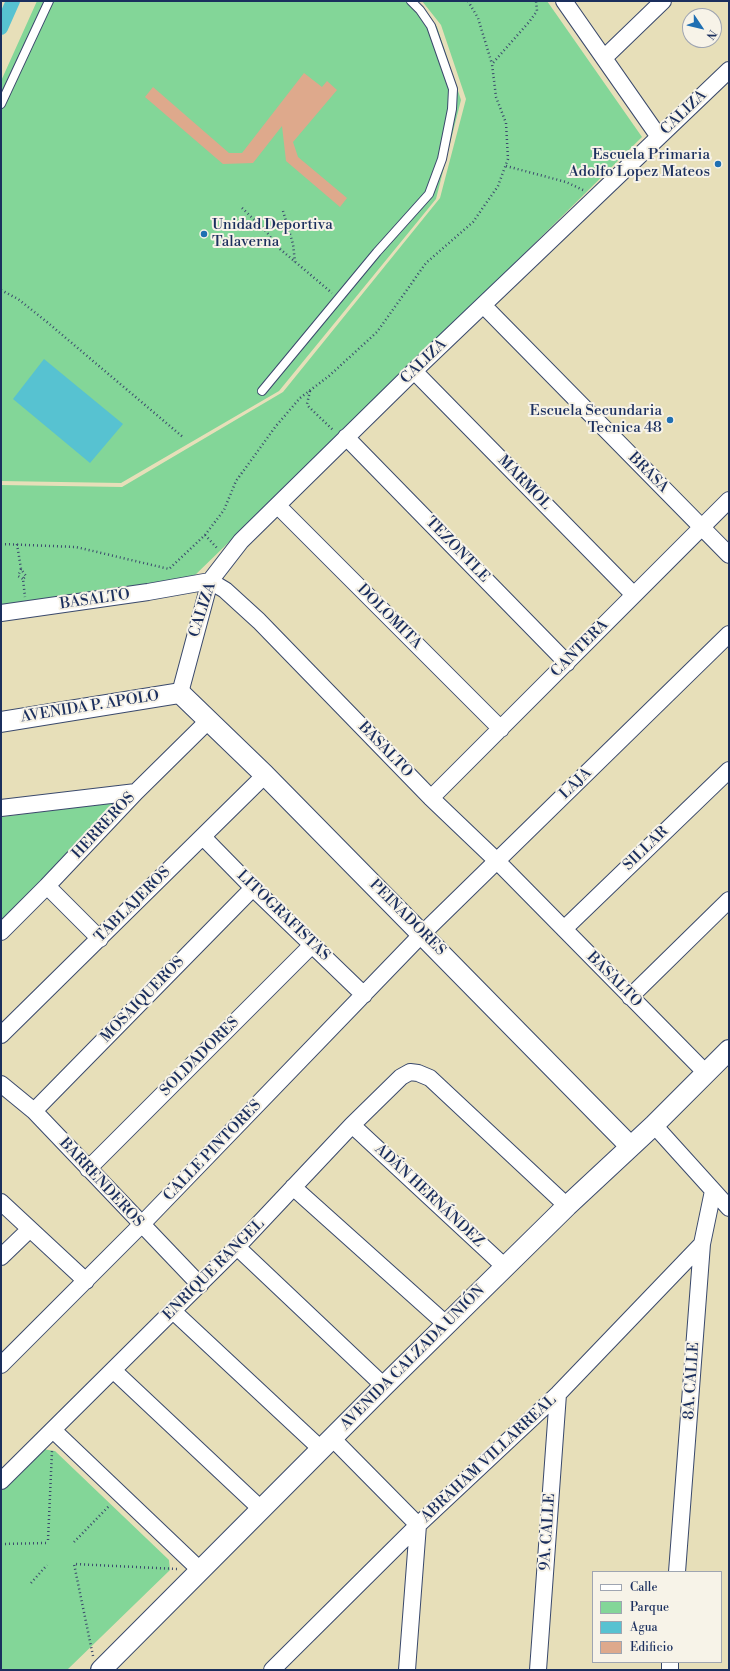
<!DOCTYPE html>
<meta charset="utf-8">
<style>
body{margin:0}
#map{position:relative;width:730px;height:1671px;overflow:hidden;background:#e7dfb9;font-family:"Libre Bodoni",serif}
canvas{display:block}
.frame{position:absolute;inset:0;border:2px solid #1b2f5e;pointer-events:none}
.legend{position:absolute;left:592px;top:1571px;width:130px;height:92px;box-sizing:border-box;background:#f7f3e8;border:1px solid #9fa5b1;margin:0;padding:5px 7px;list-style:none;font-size:12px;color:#1b2f5e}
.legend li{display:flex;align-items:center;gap:8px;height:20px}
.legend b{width:20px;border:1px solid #9fa5b1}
.north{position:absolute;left:682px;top:8px;width:40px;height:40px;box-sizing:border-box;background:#f7f3e8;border:1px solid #9fa5b1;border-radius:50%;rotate:125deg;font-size:11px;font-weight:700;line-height:16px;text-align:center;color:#1b2f5e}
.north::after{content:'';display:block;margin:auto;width:14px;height:18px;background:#1f6fb2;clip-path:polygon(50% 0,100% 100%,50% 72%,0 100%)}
</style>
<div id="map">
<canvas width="730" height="1671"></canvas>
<div class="frame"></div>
<ul class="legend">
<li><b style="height:5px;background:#fff"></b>Calle</li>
<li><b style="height:11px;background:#83d698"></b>Parque</li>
<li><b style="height:11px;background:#57c2d1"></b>Agua</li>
<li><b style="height:11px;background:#dea98c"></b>Edificio</li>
</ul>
<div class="north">N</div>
</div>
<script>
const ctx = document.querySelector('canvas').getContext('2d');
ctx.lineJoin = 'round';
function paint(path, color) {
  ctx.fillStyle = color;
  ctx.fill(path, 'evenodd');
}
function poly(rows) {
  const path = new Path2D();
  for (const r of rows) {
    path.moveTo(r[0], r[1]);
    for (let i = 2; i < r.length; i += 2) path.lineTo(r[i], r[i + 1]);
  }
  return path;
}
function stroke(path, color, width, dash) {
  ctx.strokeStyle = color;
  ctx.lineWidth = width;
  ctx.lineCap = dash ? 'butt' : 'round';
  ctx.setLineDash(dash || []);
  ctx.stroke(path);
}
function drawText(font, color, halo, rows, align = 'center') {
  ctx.font = font + ' "Libre Bodoni",serif';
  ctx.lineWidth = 4;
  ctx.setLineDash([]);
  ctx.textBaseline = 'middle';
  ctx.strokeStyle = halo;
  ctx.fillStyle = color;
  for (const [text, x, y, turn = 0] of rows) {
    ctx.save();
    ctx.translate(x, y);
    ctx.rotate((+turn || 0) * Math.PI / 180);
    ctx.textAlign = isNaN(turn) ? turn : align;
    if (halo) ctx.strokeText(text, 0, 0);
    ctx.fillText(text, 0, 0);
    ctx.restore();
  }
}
paint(poly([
 [37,1,418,1,437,27,461,100,436,199,279,391,121,483,1,481,1,81],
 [422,1,547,1,642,137,434,343,192,578,1,609,1,485,122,487,283,392,440,198,466,99,441,25],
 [120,802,1,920,1,817],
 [42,1449,55,1451,169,1560,170,1570,67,1670,1,1670,1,1491]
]), '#83d698');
paint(poly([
 [44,359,123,424,90,463,13,399]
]), '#57c2d1');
stroke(poly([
 [1,28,13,1]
]), '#57c2d1', 14);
paint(poly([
 [304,73,322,87,327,81,337,90,293,142,298,157,347,198,340,207,286,161,282,126,253,163,223,164,145,97,153,87,229,153,242,153]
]), '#dea98c');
const service = poly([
 [1,104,49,1],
 [262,391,377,252,429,194,442,159,452,109,453,89,431,26,420,10,411,1]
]);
const minor = poly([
 [564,1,659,137],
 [605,57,663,1],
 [483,305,729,555],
 [414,371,634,595],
 [346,437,567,663],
 [278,506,501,729],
 [1,613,148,592,210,581,225,590,259,621,431,798,497,861,706,1073],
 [180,693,210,581,241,541,414,371,729,70],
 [431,798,729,500],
 [1,808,136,792],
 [203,837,253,888,364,995],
 [47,886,100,939],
 [564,929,729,770],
 [1,932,47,886,136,792,208,721],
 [630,997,729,900],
 [1,1035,265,775],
 [1,1084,34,1111,200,1285],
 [34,1111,253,888],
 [352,1125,505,1267],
 [654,1125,729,1208],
 [88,1169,312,945],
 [293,1187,447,1325],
 [1,1202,86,1281],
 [237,1247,384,1386],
 [1,1257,30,1229],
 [173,1311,321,1449],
 [1,1365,141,1225,422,934,729,634],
 [113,1370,261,1509],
 [53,1430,200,1570],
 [332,1438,418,1525,407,1670],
 [1,1481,237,1247,352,1125,401,1077,410,1072,418,1073,430,1078,567,1206],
 [677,1572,702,1244,713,1191],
 [272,1670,418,1525,558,1394,702,1244],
 [538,1670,558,1394],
 [670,1670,670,1662]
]);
const tertiary = poly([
 [1,722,180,693,265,775,630,1146],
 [101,1670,384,1386,567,1206,654,1125,729,1050]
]);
stroke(service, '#3a496c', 10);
stroke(minor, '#3a496c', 18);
stroke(tertiary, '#3a496c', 22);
stroke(poly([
 [468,1,478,18,492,64],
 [506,166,566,182,583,190],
 [242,208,265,230,280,249,332,293],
 [283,211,293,244,295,262],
 [1,290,18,299,47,322,184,438],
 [310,391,307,404,309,407,333,430],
 [205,535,217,548],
 [1,544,76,547,169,569,205,535,224,510,236,481,276,426,300,398,329,376,377,332,426,263,473,222,498,186,508,159,506,123,496,97,492,64,529,22,537,11,536,1],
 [17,544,21,569,26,576,23,579,25,597],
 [21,569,18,576,23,579],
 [48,1540,52,1451],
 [74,1542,110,1505],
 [1,1544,46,1543],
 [31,1583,47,1565],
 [93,1656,74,1564,177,1569]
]), '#3a496c', 2.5, [1, 3]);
stroke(service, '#fff', 8);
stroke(minor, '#fff', 16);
stroke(tertiary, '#fff', 20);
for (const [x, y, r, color] of [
 [718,164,4,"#1f6fb2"],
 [204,234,4,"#1f6fb2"],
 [670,420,4,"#1f6fb2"]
]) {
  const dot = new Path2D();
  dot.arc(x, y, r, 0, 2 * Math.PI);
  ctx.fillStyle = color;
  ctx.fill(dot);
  stroke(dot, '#f7f3e8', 1.5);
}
drawText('15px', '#1b2f5e', '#f7f3e8', [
 ["CALIZA",684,113,-44],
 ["CALIZA",424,362,-44],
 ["BRASA",648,473,45],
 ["MARMOL",524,483,46],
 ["TEZONTLE",457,550,46],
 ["BASALTO",95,600,-8],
 ["CALIZA",203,610,-72],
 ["DOLOMITA",389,617,45],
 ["CANTERA",580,649,-45],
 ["AVENIDA P. APOLO",90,707,-9],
 ["BASALTO",385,750,46],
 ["LAJA",576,784,-44],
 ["HERREROS",104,826,-47],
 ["SILLAR",646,849,-44],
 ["TABLAJEROS",133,905,-45],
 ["LITOGRAFISTAS",283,916,44],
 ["PEINADORES",407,918,45],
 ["BASALTO",614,980,45],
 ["MOSAIQUEROS",143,1000,-46],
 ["SOLDADORES",200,1057,-45],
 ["CALLE PINTORES",213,1151,-46],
 ["BARRENDEROS",101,1183,47],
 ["ADÁN HERNÁNDEZ",429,1196,43],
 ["ENRIQUE RANGEL",214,1270,-45],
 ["AVENIDA CALZADA UNIÓN",413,1358,-45],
 ["8A. CALLE",692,1381,-86],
 ["ABRAHAM VILLARREAL",489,1459,-43],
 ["9A. CALLE",548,1532,-86]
]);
drawText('15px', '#1b2f5e', '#f7f3e8', [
 ["Escuela Primaria",710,155],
 ["Adolfo Lopez Mateos",710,172],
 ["Unidad Deportiva",212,225,"left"],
 ["Talaverna",212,242,"left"],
 ["Escuela Secundaria",662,411],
 ["Tecnica 48",662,428]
], 'right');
</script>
